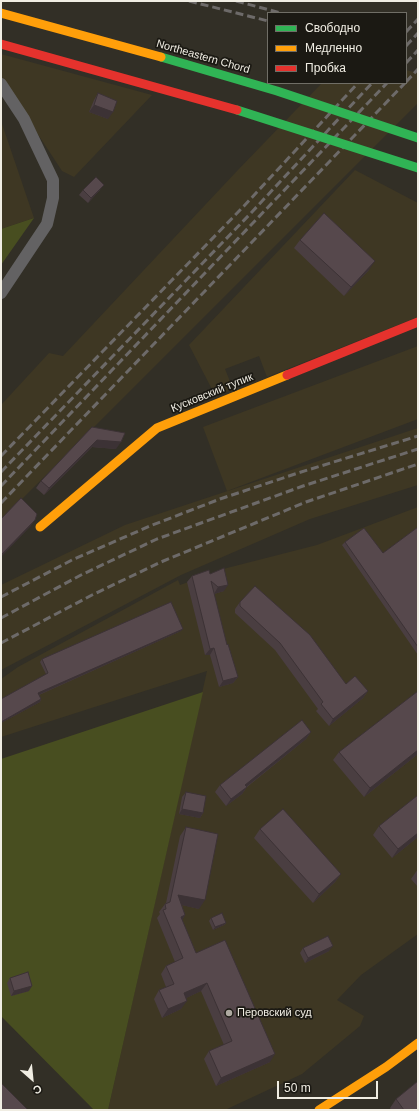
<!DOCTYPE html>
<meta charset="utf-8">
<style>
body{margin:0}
#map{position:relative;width:419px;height:1111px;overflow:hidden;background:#322f26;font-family:Arial,sans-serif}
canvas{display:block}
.frame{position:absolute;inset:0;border:2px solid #f0ede3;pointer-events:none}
.legend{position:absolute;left:267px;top:12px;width:140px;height:72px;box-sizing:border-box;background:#1b1913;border:1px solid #706e66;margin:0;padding:5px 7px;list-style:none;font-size:12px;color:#f0ede3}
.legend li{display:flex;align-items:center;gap:8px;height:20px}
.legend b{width:20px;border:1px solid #706e66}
.north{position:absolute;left:12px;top:1059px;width:40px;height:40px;-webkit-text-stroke:3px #1b1913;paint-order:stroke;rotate:153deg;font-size:11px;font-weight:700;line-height:16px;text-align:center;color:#f0ede3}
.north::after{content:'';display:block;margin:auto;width:14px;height:18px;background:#f0ede3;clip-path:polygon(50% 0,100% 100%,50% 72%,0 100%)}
.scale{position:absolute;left:277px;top:1081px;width:101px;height:18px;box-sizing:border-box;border:2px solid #f0ede3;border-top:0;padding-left:5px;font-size:12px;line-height:14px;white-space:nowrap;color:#f0ede3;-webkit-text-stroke:3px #1b1913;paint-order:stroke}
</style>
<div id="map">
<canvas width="419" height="1111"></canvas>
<div class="frame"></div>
<ul class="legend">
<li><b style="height:5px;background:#30b455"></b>Свободно</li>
<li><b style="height:5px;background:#ff9f0a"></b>Медленно</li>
<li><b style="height:5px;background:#e5322d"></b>Пробка</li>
</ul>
<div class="north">С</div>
<div class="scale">50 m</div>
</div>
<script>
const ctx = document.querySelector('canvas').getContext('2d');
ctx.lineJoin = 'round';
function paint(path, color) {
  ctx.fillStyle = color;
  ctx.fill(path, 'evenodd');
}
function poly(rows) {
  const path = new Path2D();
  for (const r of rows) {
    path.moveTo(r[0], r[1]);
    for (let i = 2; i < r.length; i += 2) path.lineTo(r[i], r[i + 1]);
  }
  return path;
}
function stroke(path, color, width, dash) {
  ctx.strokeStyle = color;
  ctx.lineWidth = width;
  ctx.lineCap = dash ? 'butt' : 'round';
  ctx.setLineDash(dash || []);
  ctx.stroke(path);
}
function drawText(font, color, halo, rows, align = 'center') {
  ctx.font = font + ' Arial,sans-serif';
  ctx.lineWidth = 3.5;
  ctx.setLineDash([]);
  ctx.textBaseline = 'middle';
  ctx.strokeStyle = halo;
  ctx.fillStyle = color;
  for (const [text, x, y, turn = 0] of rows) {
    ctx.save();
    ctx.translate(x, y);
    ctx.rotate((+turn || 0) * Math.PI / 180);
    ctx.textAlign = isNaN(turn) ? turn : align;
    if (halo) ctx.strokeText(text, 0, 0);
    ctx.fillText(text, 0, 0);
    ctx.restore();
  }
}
paint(poly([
 [1,54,152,95,74,177,62,171,1,78],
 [406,70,418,73,418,103,1,520,1,405,49,353,63,356,237,171,322,83,406,83],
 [1,121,34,218,1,229],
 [355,170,418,203,418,317,267,377,259,356,225,369,233,389,216,397,189,345],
 [418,346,418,419,227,491,203,427],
 [418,428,418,485,310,519,181,575,1,670,1,585,125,525],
 [418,507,418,934,361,975,337,1000,364,1016,360,1026,302,1074,225,1110,108,1110,207,671,1,737,1,679,18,667,178,580,180,585,227,568,317,545]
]), '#3e3723');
paint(poly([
 [34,218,1,265,1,229],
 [203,692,108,1110,94,1110,1,1016,1,759]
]), '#484e20');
stroke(poly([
 [1,84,24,119,53,180,53,198,47,224,1,293]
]), '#636263', 12);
stroke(poly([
 [40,527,157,428,287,375],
 [319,1110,386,1067,418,1043]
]), '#ff9f0a', 9);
stroke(poly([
 [287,375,418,322]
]), '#e5322d', 9);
stroke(poly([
 [189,1,268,21],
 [236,1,281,13],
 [406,32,418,19],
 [406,46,418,33],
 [406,63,418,50],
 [406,82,418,69],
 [1,456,244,206,358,83],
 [1,472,251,213,372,83],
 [1,486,387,83],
 [1,503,405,83],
 [1,597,72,560,150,526,220,499,298,473,418,436],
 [1,618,81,575,157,539,303,486,418,449],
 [1,643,92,595,161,562,306,502,418,464]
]), '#6d6a69', 3, [8, 4]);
stroke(poly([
 [161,57,277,91,418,138],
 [237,110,418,168]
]), '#30b455', 9);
stroke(poly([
 [1,13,161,57]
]), '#ff9f0a', 9);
stroke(poly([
 [1,44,237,110]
]), '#e5322d', 9);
paint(poly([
 [98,93,108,119,89,112,94,100],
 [83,190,100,190,88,203,79,195],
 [300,240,369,270,344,296,294,248],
 [92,427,116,449,92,447,44,495,36,488,41,481],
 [418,527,418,655,342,545,345,542,383,553],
 [210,574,224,591,214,594,227,645,238,677,233,683,219,687,210,655,205,655,187,582,192,576],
 [240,602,346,684,368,691,363,698,329,726,316,711,318,709,275,650,235,613,235,609],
 [181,631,39,695,41,699,40,702,1,723,46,674,40,662,42,659],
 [311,732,306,739,247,787,242,794,226,806,215,792,220,785],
 [339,752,418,754,364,797,333,760],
 [186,792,203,813,200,818,179,814,182,797],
 [379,826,418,837,392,858,373,835],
 [186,827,199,909,182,905,185,915,182,920,196,953,270,1062,216,1086,204,1059,209,1051,224,1045,201,991,186,998,181,1009,162,1018,154,999,159,990,166,987,161,974,166,966,175,962,157,918,160,914,159,912,165,904,166,903,180,836],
 [260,829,341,874,335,882,313,903,254,838],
 [418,869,418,887,411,879],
 [211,918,226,923,224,925,213,930,209,921],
 [303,948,329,951,305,963,300,953],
 [10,978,29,991,11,996,7,983],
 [396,1099,418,1110,391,1110,390,1108]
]), '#4a3e41');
paint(poly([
 [94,105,113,112,108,119,89,112],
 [104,185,100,190,88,203,91,198],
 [375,261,369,270,344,296,351,287],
 [97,440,121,442,116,449,92,447,44,495,49,488],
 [35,520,30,527,1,557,1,555],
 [228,585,224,591,214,594,218,587],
 [183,629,181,631,36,696,38,693],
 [214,648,210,655,205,655,210,649],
 [238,677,233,683,219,687,223,681],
 [368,691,363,698,329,726,333,719],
 [41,699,40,702,1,723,1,722],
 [311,732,306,739,240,792,245,785],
 [418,750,418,754,364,797,370,788],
 [247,787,242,794,226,806,231,799],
 [182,809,203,813,200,818,179,814],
 [418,833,418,837,392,858,398,849],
 [341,874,335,882,313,903,319,894],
 [178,895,205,900,199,909,173,903],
 [185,915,180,924,181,917],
 [226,923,224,925,213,930,215,927],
 [333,946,329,951,305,963,308,958],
 [207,983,201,991,178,1002,184,993],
 [32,986,29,991,11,996,14,991],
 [187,1001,181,1009,162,1018,168,1009],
 [275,1054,270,1062,216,1086,221,1078]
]), '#3c3235');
const building = poly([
 [98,93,117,101,113,112,94,105,98,93],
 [96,177,104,185,91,198,83,190,96,177],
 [324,213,375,261,351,287,300,240,324,213],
 [92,427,125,433,121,442,97,440,49,488,41,481,92,427],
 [21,498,37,514,35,520,1,555,1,519,21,498],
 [418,527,418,647,345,542,364,528,383,553,418,527],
 [224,568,228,585,218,587,211,581,227,645,228,644,238,677,223,681,214,648,210,649,192,576,209,570,210,574,224,568],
 [255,586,310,635,346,684,355,676,368,691,333,719,321,704,323,702,280,643,240,606,240,602,255,586],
 [171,602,183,629,38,693,41,699,1,722,1,699,48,673,42,659,171,602],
 [418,691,418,750,370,788,339,752,418,691],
 [302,720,311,732,245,785,247,787,231,799,220,785,302,720],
 [186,792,206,796,203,813,182,809,186,792],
 [418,795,418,833,398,849,379,826,418,795],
 [283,809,341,874,319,894,260,829,283,809],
 [186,827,218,834,205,900,178,895,185,915,181,917,196,953,225,940,275,1054,221,1078,209,1051,232,1041,207,983,184,993,187,1001,168,1009,159,990,174,984,166,966,183,958,163,910,166,909,165,904,170,902,186,827],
 [222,913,226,923,215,927,211,918,222,913],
 [328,936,333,946,308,958,303,948,328,936],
 [28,972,32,986,14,991,10,978,28,972],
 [418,1081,418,1110,404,1110,396,1099,418,1081],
 [1,1083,28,1110,1,1110,1,1083]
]);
paint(building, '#56484c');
stroke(building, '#3c3235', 1);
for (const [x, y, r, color] of [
 [229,1013,4,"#aeaaa1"]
]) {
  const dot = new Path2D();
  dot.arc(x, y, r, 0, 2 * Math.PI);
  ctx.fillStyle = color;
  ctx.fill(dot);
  stroke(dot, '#1b1913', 1.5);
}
drawText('11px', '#f0ede3', '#1b1913', [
 ["Northeastern Chord",203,57,16],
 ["Кусковский тупик",212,393,-22]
]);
drawText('11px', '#f0ede3', '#1b1913', [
 ["Перовский суд",237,1013]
], 'left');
</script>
